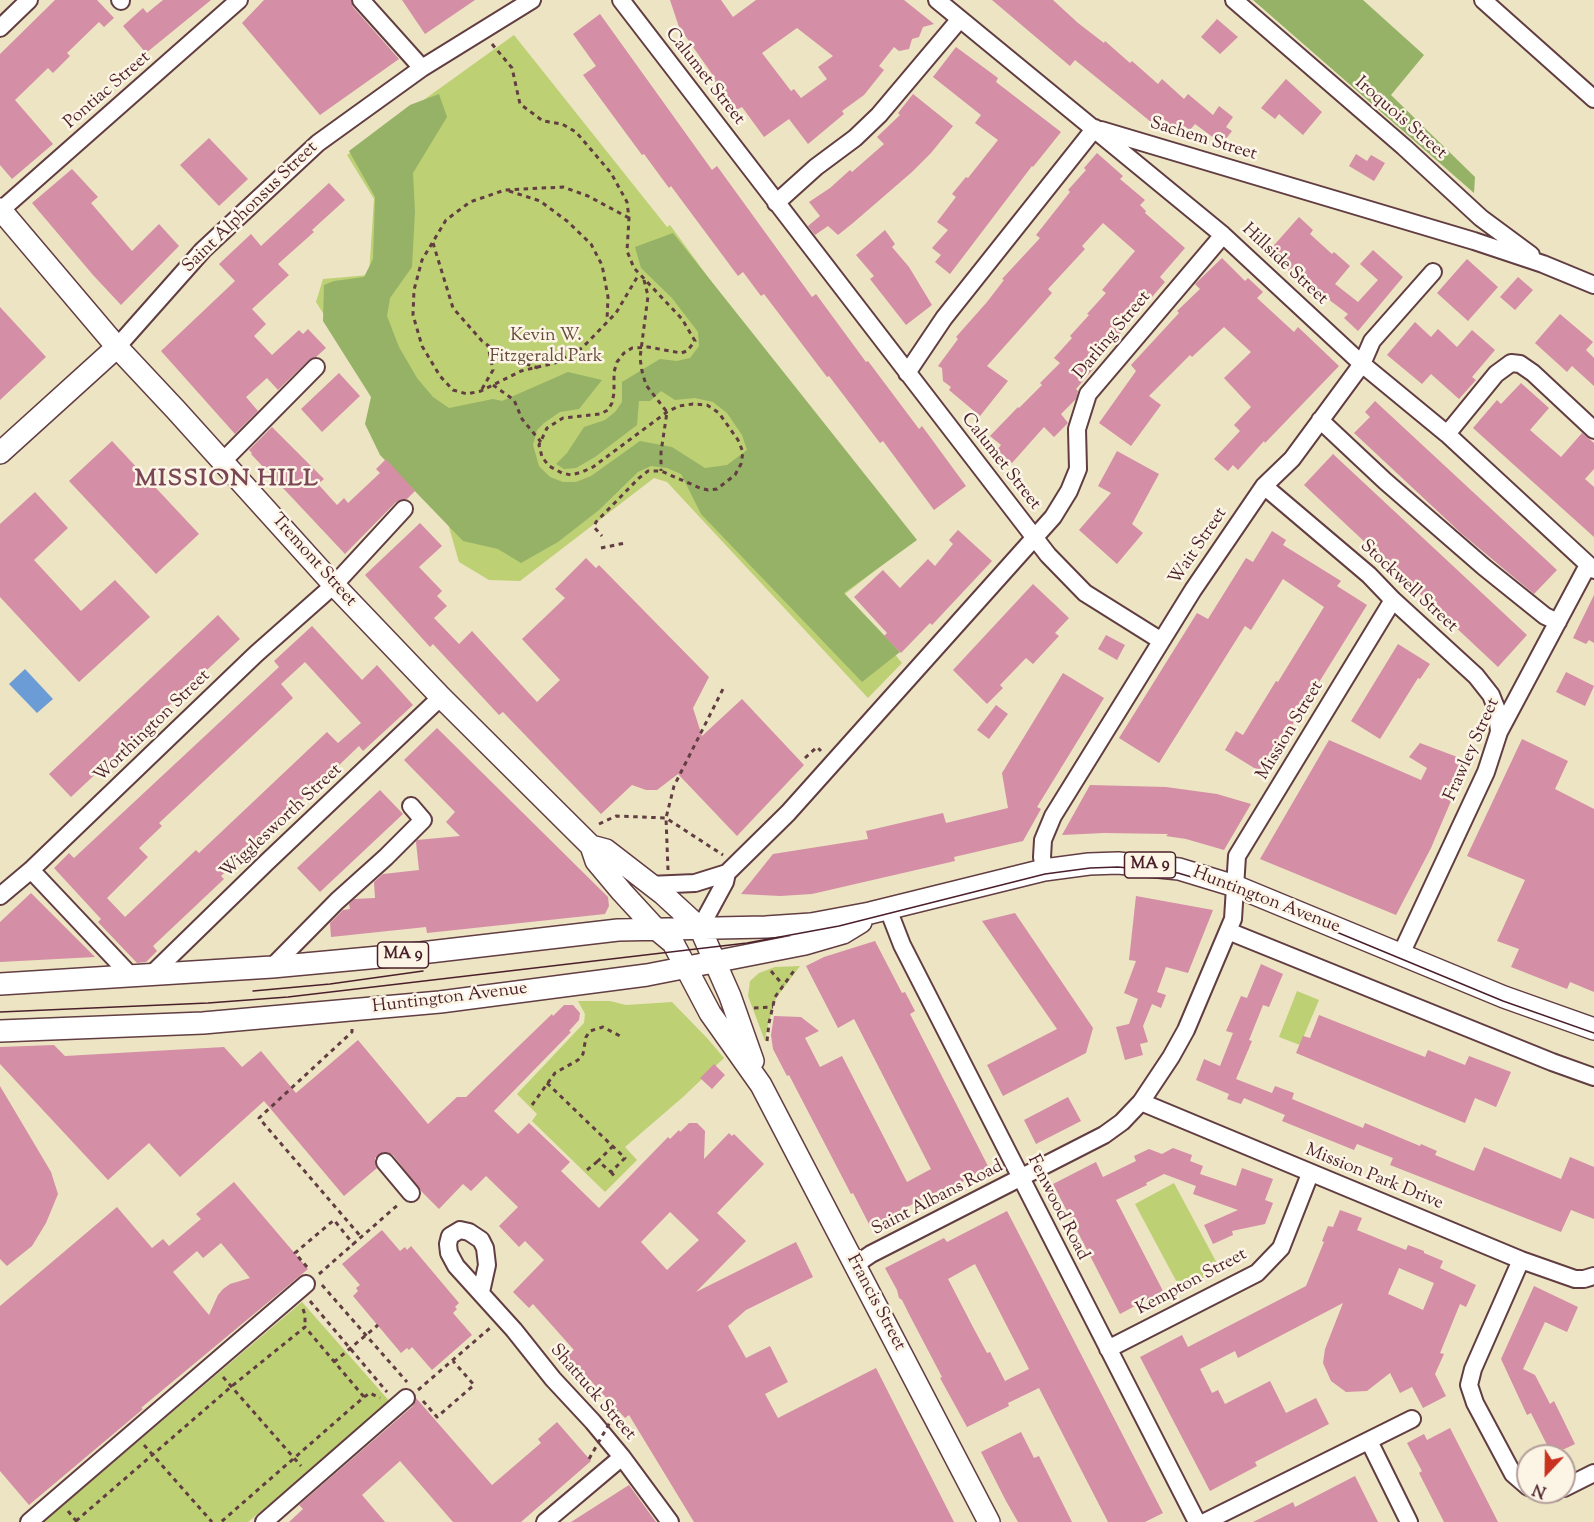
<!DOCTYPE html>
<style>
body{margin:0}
#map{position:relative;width:1594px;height:1522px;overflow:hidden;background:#ece4c3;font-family:"Sorts Mill Goudy",serif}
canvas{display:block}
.north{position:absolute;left:1516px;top:1444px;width:60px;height:60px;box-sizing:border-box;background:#fcf5e5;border:2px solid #b59f9b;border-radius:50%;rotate:202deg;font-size:16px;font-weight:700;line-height:24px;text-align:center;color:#4a1f2b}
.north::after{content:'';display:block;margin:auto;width:21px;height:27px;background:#c8321e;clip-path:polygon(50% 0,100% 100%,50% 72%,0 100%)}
</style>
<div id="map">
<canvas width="1594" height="1522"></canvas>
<div class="north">N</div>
</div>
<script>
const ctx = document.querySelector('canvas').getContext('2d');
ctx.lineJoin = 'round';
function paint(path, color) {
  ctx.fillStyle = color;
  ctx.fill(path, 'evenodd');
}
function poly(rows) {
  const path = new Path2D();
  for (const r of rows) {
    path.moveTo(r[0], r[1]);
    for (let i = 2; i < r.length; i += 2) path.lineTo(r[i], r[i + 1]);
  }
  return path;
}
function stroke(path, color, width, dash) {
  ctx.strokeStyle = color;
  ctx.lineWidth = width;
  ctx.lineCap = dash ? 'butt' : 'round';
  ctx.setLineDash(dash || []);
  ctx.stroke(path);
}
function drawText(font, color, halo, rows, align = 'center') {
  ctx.font = font + ' "Sorts Mill Goudy",serif';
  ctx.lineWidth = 5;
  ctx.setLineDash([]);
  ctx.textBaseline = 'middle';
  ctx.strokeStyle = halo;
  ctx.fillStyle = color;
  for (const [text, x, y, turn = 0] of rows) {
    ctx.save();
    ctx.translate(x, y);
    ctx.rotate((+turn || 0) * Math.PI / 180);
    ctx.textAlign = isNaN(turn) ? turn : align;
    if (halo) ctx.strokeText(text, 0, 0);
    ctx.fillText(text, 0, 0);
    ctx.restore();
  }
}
paint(poly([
 [514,35,667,227,670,225,713,284,914,540,845,594,902,663,868,698,667,482,654,478,520,581,489,580,459,562,436,482,392,423,316,302,323,279,369,275,374,199,347,155],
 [800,966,776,998,767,1028,765,1041,748,996,750,981,759,973,775,967],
 [1297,991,1319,1000,1300,1045,1279,1037],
 [578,1001,610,1001,626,1005,672,1002,707,1038,724,1058,683,1097,625,1147,637,1160,605,1192,532,1121,537,1114,517,1094,584,1023,585,1014],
 [1174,1183,1220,1269,1181,1290,1135,1204],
 [302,1302,391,1403,248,1522,43,1522]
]), '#bdd074');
paint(poly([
 [1253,0,1363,0,1424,55,1391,95,1475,177,1474,193],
 [439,94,447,117,413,173,415,212,412,267,390,298,387,316,399,347,417,378,433,397,449,408,493,399,502,401,568,372,602,380,579,409,560,412,544,423,537,430,533,445,539,466,550,477,563,482,576,482,591,476,640,441,672,447,705,468,727,465,747,450,742,435,727,413,713,402,695,398,675,400,661,391,650,401,639,401,637,425,595,457,576,468,564,469,556,464,567,453,584,427,605,420,615,412,622,402,622,382,660,359,677,361,690,358,699,346,698,332,672,298,641,268,635,247,673,233,917,540,844,593,900,652,862,682,701,514,681,474,667,468,651,466,638,472,599,510,558,542,521,563,498,549,463,541,380,455,365,424,371,397,323,321,324,285,334,281,364,277,373,259,375,197,349,151,410,105]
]), '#96b266');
paint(poly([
 [25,669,53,699,37,713,9,684]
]), '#6c9cd5');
paint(poly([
 [55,0,97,0,114,18,104,27,99,22,67,53,70,56,53,73,48,68,15,100,53,144,12,179,0,165,0,54],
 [163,0,211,0,146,53,123,26,143,8,147,13],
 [264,0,351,0,353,7,399,59,320,115,242,23],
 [402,0,475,0,425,34],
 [670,0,721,0,733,17,756,0,904,0,934,24,923,27,919,37,912,39,909,49,899,51,894,47,879,66,884,70,864,95,842,111,844,114,808,144,789,119,764,137,742,107,736,110,710,76,712,74,679,27],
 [797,28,833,56,818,67,827,79,801,98,794,89,791,91,762,53],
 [992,0,1053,0,1078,23,1104,43,1105,41,1130,63,1132,61,1158,84,1162,79,1184,99,1188,94,1213,115,1219,106,1233,117,1226,127,1232,131,1222,144,1195,124,1190,130,1184,126,1178,132,1158,114,1151,122,1075,60,1070,66],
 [600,14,712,170,717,166,812,297,816,294,866,362,868,361,919,429,922,426,966,486,934,510,883,441,880,443,829,376,827,377,764,294,761,296,743,272,738,276,671,186,669,188,644,154,642,155,583,75,596,66,573,34],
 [1217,19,1238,37,1220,54,1201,37],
 [956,47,998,78,996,82,1061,132,1033,167,1032,166,950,274,935,262,941,255,932,248,948,230,937,222,956,197,952,194,966,177,968,178,998,140,975,123,981,115,933,77],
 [1286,79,1322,112,1303,135,1279,114,1275,119,1261,108],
 [913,94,953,126,931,153,912,172,853,223,838,235,828,226,815,235,808,226,820,216,809,202,830,188,850,170,852,172,884,144,877,137,900,115,898,113],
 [209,138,248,179,219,206,180,165],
 [1097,153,1123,176,1120,179,1145,200,1140,205,1146,211,1145,213,1185,248,1160,277,1165,282,1092,366,1094,368,1076,389,1078,391,1076,399,1061,414,1068,423,1054,437,1044,427,1012,463,997,450,1001,445,990,436,1018,407,1019,408,1042,385,1040,383,1060,363,1054,358,1072,338,1070,336,1089,315,1087,314,1106,293,1102,290,1135,251,1103,223,1082,246,1085,249,1048,289,1052,293,987,366,1008,381,980,416,949,390,951,387,943,381,942,368,938,366,958,339,956,337,987,302,1004,280,1002,279,1040,238,1036,235,1070,192,1068,190,1086,170,1084,168],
 [1356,154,1367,161,1371,155,1385,163,1374,181,1349,166],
 [72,169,98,197,91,203,132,251,159,224,179,246,121,305,93,275,32,203],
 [329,183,345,200,312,230,314,232,278,264,289,275,252,309,266,324,254,336,272,355,299,330,303,334,308,329,326,348,316,357,309,360,278,390,267,378,246,397,258,411,235,434,161,351,235,281,219,264,251,234,261,246],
 [1299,217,1313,230,1310,234,1332,254,1334,252,1350,266,1335,284,1358,302,1378,280,1360,264,1373,250,1403,277,1358,331,1344,318,1348,314,1324,296,1320,300,1268,252],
 [885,230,895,244,892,247,909,267,932,305,906,325,870,279,874,276,856,255],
 [1222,258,1245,281,1248,278,1263,292,1257,298,1294,332,1298,327,1339,366,1265,443,1264,441,1238,470,1233,465,1228,471,1214,459,1240,431,1234,425,1251,407,1224,378,1251,352,1224,327,1192,357,1190,355,1149,396,1161,405,1131,446,1099,423,1136,371,1131,365,1179,313,1177,311,1200,289,1195,284],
 [1467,259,1498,287,1468,321,1437,293],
 [1518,277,1533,290,1515,310,1500,297],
 [0,307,46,357,0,400],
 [1560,314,1593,342,1586,350,1594,358,1594,386,1572,366,1567,372,1535,343],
 [1415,322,1431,337,1438,329,1457,347,1472,330,1495,350,1472,377,1476,380,1459,399,1431,374,1422,384,1387,355],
 [339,373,360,396,322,432,301,409],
 [1521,383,1549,408,1530,430,1561,457,1582,433,1594,443,1594,469,1585,479,1594,487,1594,537,1473,428,1497,400,1501,404],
 [1375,401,1557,570,1534,594,1462,534,1354,433,1370,417,1365,412],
 [272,427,324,479,318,484,337,505,344,498,348,503,380,473,376,469,386,459,415,491,407,499,396,502,345,554,251,454,252,453,249,450],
 [112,441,199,534,156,574,69,481],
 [1117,451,1159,474,1132,524,1143,533,1117,564,1079,530,1111,493,1098,486],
 [1333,454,1527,635,1498,667,1304,485],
 [35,492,68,528,34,560,81,611,115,580,150,617,79,682,0,597,0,524],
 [420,523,442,546,419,567,442,591,437,596,447,606,434,618,459,644,472,631,537,702,560,680,522,639,565,598,555,589,586,558,596,568,599,565,709,677,693,708,702,736,742,699,804,765,737,836,678,774,657,790,646,790,632,785,601,814,503,712,499,715,433,644,430,647,365,575],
 [958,530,992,561,932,625,930,623,901,653,884,636,887,633,854,597,883,570,900,588,928,559,935,566,953,544,949,540],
 [1272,531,1286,540,1283,545,1341,581,1337,586,1367,605,1280,745,1277,742,1259,771,1225,750,1236,731,1243,735,1276,681,1278,682,1324,607,1283,579,1251,630,1245,626,1159,763,1119,738,1197,613,1208,619,1246,558,1253,562],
 [1033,584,1069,618,1055,633,1059,636,1033,664,1026,658,1000,685,1003,688,987,704,953,670],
 [1594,595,1594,643,1589,640,1586,644,1573,638],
 [218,615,240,639,71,797,49,774],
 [312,626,362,680,377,665,413,705,363,751,359,746,337,767,221,876,224,879,153,946,157,951,146,962,137,963,98,922,101,919,54,868,69,853,74,858,279,667,274,661],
 [305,662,361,723,338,743,327,732,199,853,196,850,125,917,107,898,148,857,139,848,162,826,159,823,293,698,281,684],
 [1106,635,1125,645,1117,660,1098,649],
 [1398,644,1430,664,1420,679,1418,678,1380,739,1351,721],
 [1566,672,1594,686,1585,706,1556,692],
 [1063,673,1104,698,1037,807,1041,809,1023,841,954,857,955,861,812,894,780,896,741,894,773,854,868,839,866,831,943,813,946,823,1008,808,1002,773],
 [996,705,1008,714,989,739,977,730],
 [437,728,608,897,609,906,605,914,427,933,426,927,331,937,330,923,343,910,350,909,349,904,354,899,375,898,374,882,383,874,419,870,416,842,417,840,460,836,446,822,455,812,404,760],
 [1522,739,1568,761,1555,789,1594,809,1594,992,1570,982,1567,989,1511,967,1519,949,1497,941,1525,880,1467,856],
 [1329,740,1421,780,1427,768,1409,757,1420,743,1468,761,1431,848,1396,915,1260,859],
 [1090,785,1166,787,1217,794,1251,804,1224,850,1186,839,1166,836,1168,834,1104,833,1062,835],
 [380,790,403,814,320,892,297,868],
 [31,893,95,957,0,962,0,922],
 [1136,896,1213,910,1188,973,1166,967,1157,992,1166,995,1161,1008,1152,1004,1143,1026,1148,1042,1140,1044,1143,1055,1125,1060,1116,1027,1129,1024,1138,999,1124,993,1136,961,1129,960],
 [1015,913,1093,1028,1086,1053,1003,1096,987,1065,1057,1029,982,921],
 [875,941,902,993,905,992,915,1011,910,1014,989,1168,943,1192,942,1189,870,1226,853,1193,851,1194,789,1075,787,1076,773,1049,771,1035,774,1016,801,1017,819,1031,805,1038,820,1067,842,1056,907,1182,931,1169,854,1019,838,1028,806,966,824,957],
 [1261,964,1283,974,1269,1007,1263,1005,1249,1040,1252,1041,1236,1079,1272,1093,1275,1086,1294,1093,1292,1099,1363,1128,1365,1123,1420,1146,1421,1144,1437,1151,1435,1155,1474,1171,1484,1147,1561,1179,1570,1157,1594,1167,1594,1219,1571,1210,1561,1232,1390,1165,1393,1158,1357,1144,1354,1150,1282,1121,1285,1115,1244,1098,1241,1104,1227,1099,1229,1094,1196,1080,1204,1059,1220,1066,1233,1033,1226,1031,1241,996,1247,998],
 [564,1005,573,1005,580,1013,579,1020,569,1031,571,1032,494,1111,518,1134,529,1123,570,1162,561,1171,599,1208,668,1137,670,1139,679,1130,680,1132,689,1123,697,1123,705,1131,704,1159,729,1133,732,1136,734,1134,764,1164,717,1213,746,1241,696,1292,796,1242,813,1277,746,1310,728,1326,746,1358,770,1346,788,1382,765,1394,778,1418,876,1368,954,1522,694,1522,629,1415,625,1418,591,1381,588,1384,565,1357,574,1350,533,1304,529,1308,513,1292,544,1260,525,1241,519,1247,499,1226,518,1207,486,1176,471,1191,463,1184,439,1209,421,1191,393,1155,384,1152,375,1158,377,1168,344,1196,264,1101,180,1177,149,1143,108,1180,0,1064,0,1047,54,1045,65,1056,224,1047,242,1067,261,1051,296,1093,358,1040,428,1124,457,1097,466,1097,552,1014,553,1016],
 [670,1212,699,1240,667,1270,641,1242],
 [1319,1015,1425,1057,1428,1050,1465,1065,1469,1056,1511,1072,1496,1107,1475,1098,1465,1123,1296,1053,1303,1036,1310,1038],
 [714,1064,725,1075,712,1089,700,1078],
 [0,1086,51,1172,58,1194,46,1223,32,1246,7,1266,0,1259],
 [1068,1097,1081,1121,1036,1144,1024,1120],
 [1173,1148,1192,1155,1190,1161,1203,1166,1200,1174,1236,1186,1242,1168,1273,1179,1265,1200,1273,1203,1265,1224,1232,1231,1233,1235,1213,1244,1204,1225,1238,1210,1193,1194,1196,1186,1164,1174,1146,1183,1147,1185,1116,1200,1163,1291,1120,1314,1053,1184,1096,1162,1103,1177,1136,1161,1134,1156,1149,1149,1162,1154],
 [234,1182,308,1269,141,1408,143,1409,29,1505,0,1471,0,1306,117,1207,152,1248,163,1239,169,1246,201,1219,196,1214],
 [221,1243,250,1278,230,1284,223,1289,218,1295,209,1315,173,1272,197,1251,203,1258],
 [1340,1210,1362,1218,1357,1230,1406,1250,1408,1245,1424,1251,1424,1253,1443,1261,1440,1268,1476,1285,1466,1307,1460,1304,1440,1353,1444,1354,1435,1374,1446,1396,1423,1408,1412,1387,1400,1393,1390,1373,1367,1391,1346,1392,1331,1381,1323,1363,1325,1349,1343,1303,1238,1358,1235,1351,1200,1369,1212,1393,1218,1390,1225,1404,1270,1381,1286,1413,1316,1398,1329,1424,1255,1462,1257,1466,1210,1491,1140,1357,1182,1335,1188,1347,1306,1286,1324,1242,1322,1241,1328,1226,1333,1227],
 [1399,1268,1434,1283,1423,1310,1388,1294],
 [1007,1211,1163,1513,1145,1522,1108,1522,1039,1388,1008,1403,1009,1406,967,1427,940,1378,942,1377,910,1316,902,1300,899,1298,897,1290,885,1268,944,1238,947,1242],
 [975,1264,1029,1369,1005,1381,990,1352,987,1353,974,1329,948,1279],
 [382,1230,400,1251,405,1247,407,1250,411,1246,459,1303,455,1307,457,1309,453,1313,472,1335,432,1370,412,1347,409,1350,407,1348,401,1353,353,1296,358,1291,356,1288,360,1285,342,1264],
 [1534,1286,1578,1307,1567,1332,1545,1322,1523,1369,1535,1375,1550,1404,1554,1401,1575,1444,1552,1455,1531,1413,1527,1415,1501,1359],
 [416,1398,492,1485,541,1443,538,1439,557,1422,591,1461,521,1522,453,1522,400,1461,362,1495,385,1522,289,1522,303,1509,299,1505,413,1406],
 [1450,1428,1498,1522,1444,1522,1419,1473,1422,1471,1407,1443,1424,1434,1427,1440],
 [1021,1432,1034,1458,1039,1456,1072,1522,1018,1522,1006,1501,981,1452],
 [1355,1476,1378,1522,1253,1522,1293,1502,1295,1507],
 [629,1485,656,1522,571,1522]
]), '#d48ea5');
const minor = poly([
 [120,0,121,1],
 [361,0,422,68],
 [621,0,1048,555,1085,593,1160,640],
 [937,0,1223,235,1362,364,1447,434,1594,570],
 [1234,0,1404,147,1481,218,1531,255],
 [1483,0,1594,99],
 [0,28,29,0],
 [1101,130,1474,241,1543,264,1594,285],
 [776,203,816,167,855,138,879,115,960,19],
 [1,210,239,0],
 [117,347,203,250,318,143,422,68,532,0],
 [907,373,944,318,1095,128],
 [1320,420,1385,481,1484,567,1545,616,1558,622],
 [1447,434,1496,374,1511,363,1520,364,1533,373,1594,430],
 [222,462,316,367],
 [1264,486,1369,575,1393,600,1476,676,1491,695,1497,710,1499,732],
 [31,870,132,977],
 [1044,870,1042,857,1043,840,1053,816,1193,590,1264,486,1292,459,1362,364,1372,341,1433,272],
 [649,885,695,883,727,873],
 [0,896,31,870,256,654,334,585,404,509],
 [888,909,902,945,1197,1522],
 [700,928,725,882,727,873,788,813,1053,517,1069,491,1078,469,1077,429,1088,394,1223,235],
 [1228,931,1552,1062,1594,1077],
 [1401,954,1486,772,1499,732,1588,565],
 [272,967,337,901,386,857,423,820,411,806],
 [150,976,267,862,441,697],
 [1141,1102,1521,1260,1575,1279,1584,1279,1594,1276],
 [385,1162,411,1193],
 [1521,1260,1473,1369,1469,1385,1475,1403,1513,1474,1528,1487],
 [855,1265,871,1254,1104,1135,1122,1122,1141,1102,1171,1057,1186,1030,1233,919,1237,856,1393,600],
 [481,1292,487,1265,485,1248,481,1240,469,1232,460,1230,450,1236,448,1244,449,1253,456,1266,514,1330,553,1379,593,1422,622,1457,670,1522],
 [1108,1349,1257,1273,1281,1248,1310,1174],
 [1369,1441,1409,1522],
 [1564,1488,1594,1473],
 [1540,1492,1555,1492],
 [29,1522,306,1284],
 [264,1522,406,1398],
 [545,1522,622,1457],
 [1205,1522,1412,1419]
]);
const major = poly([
 [0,209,117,347,176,410,334,585,441,697,591,846,596,861,622,892,656,929,673,943,710,1013,761,1085,989,1522],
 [0,453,117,347],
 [591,846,606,850,663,894,700,928,730,996,753,1061],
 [0,984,272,967,412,954,618,930,766,927,811,924,870,913,1044,870,1089,864,1118,863,1179,869,1235,886,1504,997,1594,1029],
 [0,1031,203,1023,440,1002,647,975,805,944,843,933,861,922]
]);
stroke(minor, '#623d42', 20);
stroke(major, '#623d42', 24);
stroke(poly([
 [492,44,512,68,520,104,543,121,562,124,576,132,611,173,627,202,629,218,627,251,634,268,682,319,695,341,687,351,681,353,648,347,632,348,624,353,617,362,614,372,614,393,612,403,608,410,600,414,563,418,547,428,539,445,542,457,549,466,562,473,571,475,582,472,593,467,667,412,679,406,693,404,707,405,719,413,738,440,743,452,741,464,735,475,717,489,708,490,700,488,661,471,648,471,639,478,596,522,594,527,602,536],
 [509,191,540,201,567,221,591,244,602,265,608,297,607,320],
 [629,218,588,196,563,187,505,190,470,202,446,220,422,260,414,290,413,315,422,346,440,376,453,390,467,394,481,391,521,371,555,363,582,348,616,313,639,274],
 [433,243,453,308,482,341,501,355,538,368],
 [644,280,648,296,640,358,642,371,646,385,667,412,661,452,661,471],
 [493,385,514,400,522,419,541,442],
 [482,389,493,370,488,346],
 [601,548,625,543],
 [805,758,817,747,821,751],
 [599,824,616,816,666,818,723,855],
 [668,870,666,818,674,786,723,689],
 [771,971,783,985],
 [754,1008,773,1007],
 [352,1029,352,1032,259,1118,362,1238],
 [767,1041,769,1023,775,997,796,968],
 [547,1083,602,1136,625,1158,611,1172,598,1161,613,1146],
 [532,1105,555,1073,578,1060,583,1054,586,1037,590,1031,603,1027,620,1036],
 [587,1170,598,1161],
 [611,1172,615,1177],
 [307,1267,295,1253,334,1220,354,1245],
 [319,1274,400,1203],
 [322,1285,407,1382],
 [310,1301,387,1392],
 [303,1309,305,1315,305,1327],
 [334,1362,378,1325],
 [223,1377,301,1466],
 [418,1390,490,1328],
 [364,1397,370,1393,380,1398],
 [423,1401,437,1417,474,1385,453,1361],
 [144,1445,212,1522],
 [68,1511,77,1522],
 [76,1521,232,1386,305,1327,364,1397,221,1522]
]), '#623d42', 3, [4.5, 4.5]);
stroke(minor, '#fff', 16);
stroke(major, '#fff', 21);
stroke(poly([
 [253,991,330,984,423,971],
 [0,1012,208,1003,288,997,747,943,839,926,1045,874,1090,868,1118,867,1178,873,1235,890,1503,1001,1594,1033]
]), '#4a1f2b', 1.5);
stroke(poly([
 [589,1459,617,1410]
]), '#623d42', 3, [4.5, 4.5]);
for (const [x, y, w] of [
 [1150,865,51],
 [403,955,51]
]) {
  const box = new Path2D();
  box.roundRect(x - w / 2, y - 13, w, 26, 4.5);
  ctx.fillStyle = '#fcf5e5';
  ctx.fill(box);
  stroke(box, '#4a1f2b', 1.5);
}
drawText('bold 16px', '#4a1f2b', null, [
 ["MA 9",1150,865],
 ["MA 9",403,955]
]);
drawText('18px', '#4a1f2b', '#fcf5e5', [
 ["Calumet Street",704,77,52],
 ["Pontiac Street",108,91,-41],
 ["Iroquois Street",1400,119,41],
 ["Sachem Street",1203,140,17],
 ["Saint Alphonsus Street",251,208,-44],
 ["Hillside Street",1284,265,43],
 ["Darling Street",1113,336,-50],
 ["Calumet Street",1000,462,52],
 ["Wait Street",1199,547,-56],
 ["Tremont Street",313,561,48],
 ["Stockwell Street",1408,587,43],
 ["Worthington Street",153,727,-44],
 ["Mission Street",1291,731,-59],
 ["Frawley Street",1473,750,-66],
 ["Wigglesworth Street",282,822,-43],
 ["Huntington Avenue",1266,901,21],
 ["Huntington Avenue",450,999,-7],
 ["Mission Park Drive",1374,1178,22],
 ["Saint Albans Road",938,1199,-27],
 ["Fenwood Road",1057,1208,63],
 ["Kempton Street",1192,1283,-28],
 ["Francis Street",875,1303,62],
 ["Shattuck Street",592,1393,49]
]);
drawText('18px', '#674b3d', '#fcf5e5', [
 ["Kevin W.",546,337],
 ["Fitzgerald Park",546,358]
]);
ctx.letterSpacing = '1.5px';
drawText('bold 24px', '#7a4656', '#fcf5e5', [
 ["MISSION HILL",227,481]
]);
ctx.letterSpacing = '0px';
</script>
